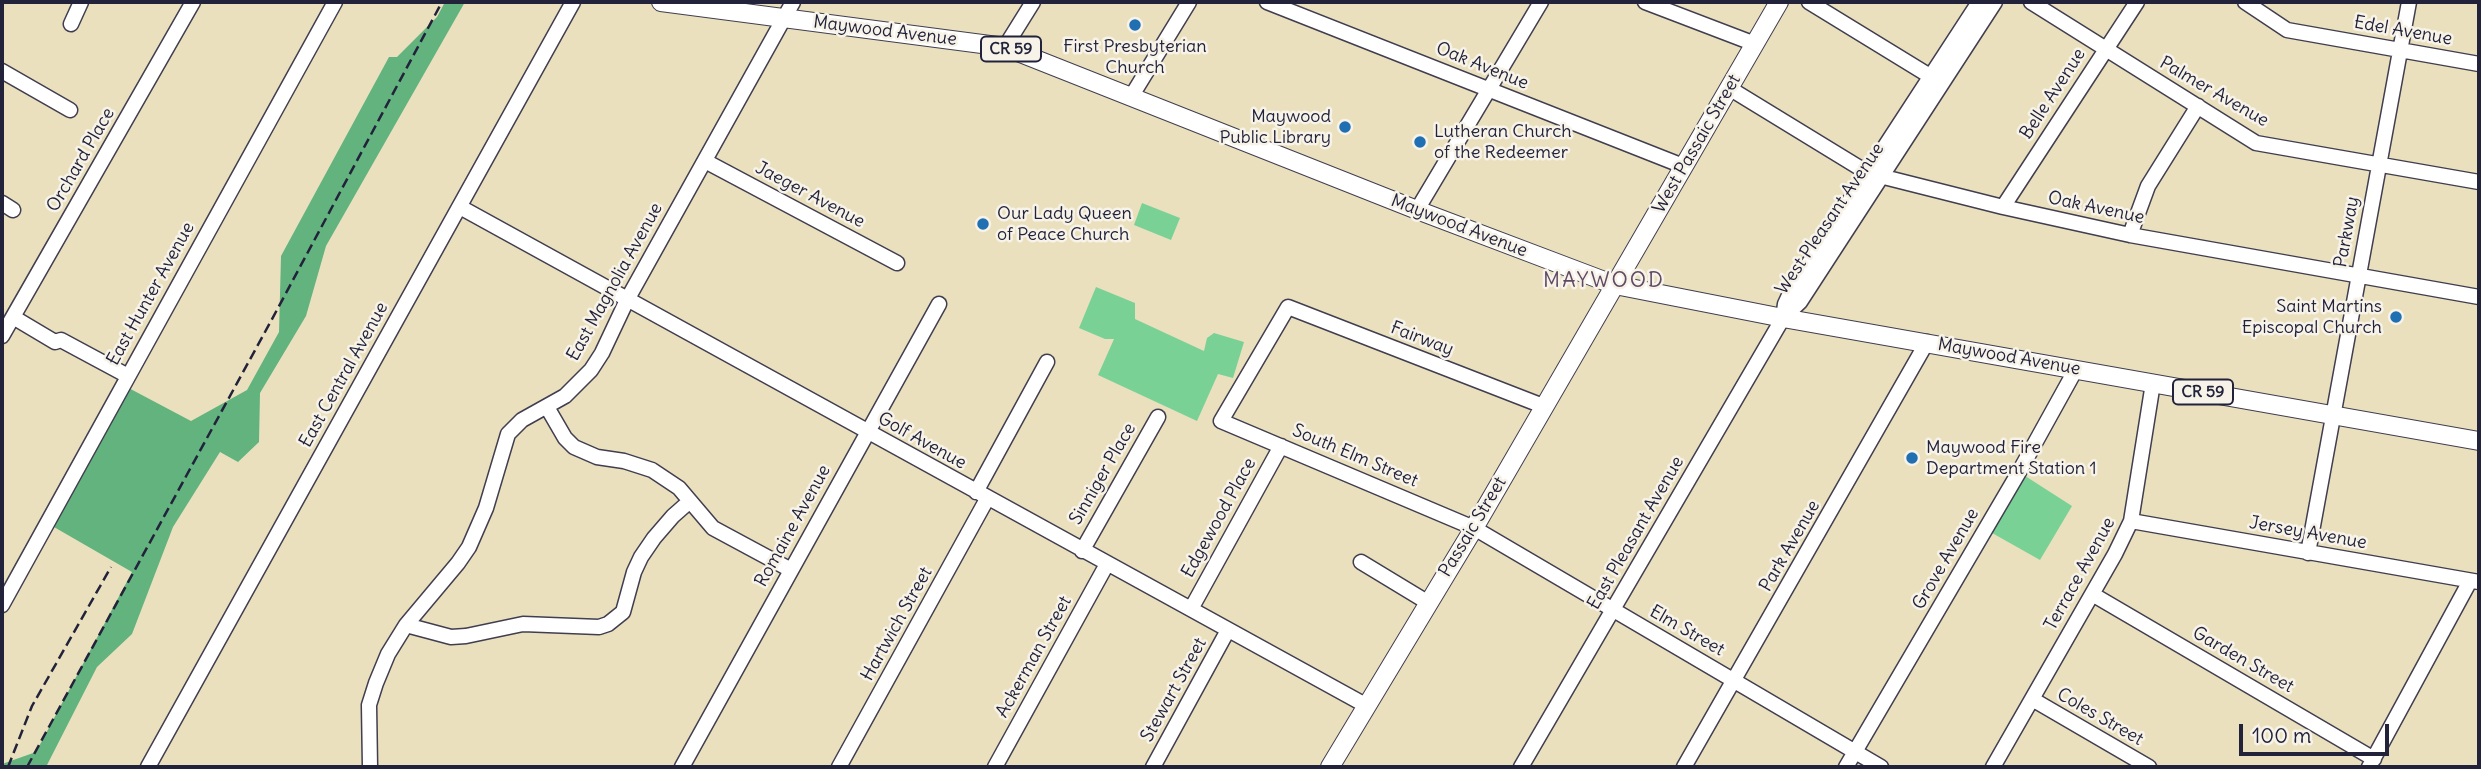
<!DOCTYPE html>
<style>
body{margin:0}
#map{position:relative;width:2481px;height:769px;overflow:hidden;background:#eae0be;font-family:Delius,sans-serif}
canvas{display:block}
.frame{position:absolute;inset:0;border:4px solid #22223b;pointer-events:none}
.scale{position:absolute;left:2239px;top:724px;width:150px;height:32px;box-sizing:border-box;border:4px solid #22223b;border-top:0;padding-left:9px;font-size:21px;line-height:24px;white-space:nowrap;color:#22223b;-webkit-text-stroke:5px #f7f3e8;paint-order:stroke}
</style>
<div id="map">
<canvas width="2481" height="769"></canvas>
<div class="frame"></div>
<div class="scale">100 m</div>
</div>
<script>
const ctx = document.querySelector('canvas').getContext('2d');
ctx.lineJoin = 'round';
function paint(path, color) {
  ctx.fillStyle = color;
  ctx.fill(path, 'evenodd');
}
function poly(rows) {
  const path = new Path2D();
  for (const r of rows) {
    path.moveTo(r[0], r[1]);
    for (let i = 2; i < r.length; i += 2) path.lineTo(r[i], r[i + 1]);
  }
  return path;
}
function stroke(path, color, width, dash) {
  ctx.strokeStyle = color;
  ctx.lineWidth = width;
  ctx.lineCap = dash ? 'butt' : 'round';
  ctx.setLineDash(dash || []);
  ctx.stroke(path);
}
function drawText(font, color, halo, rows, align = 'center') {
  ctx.font = font + ' Delius,sans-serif';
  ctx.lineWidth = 5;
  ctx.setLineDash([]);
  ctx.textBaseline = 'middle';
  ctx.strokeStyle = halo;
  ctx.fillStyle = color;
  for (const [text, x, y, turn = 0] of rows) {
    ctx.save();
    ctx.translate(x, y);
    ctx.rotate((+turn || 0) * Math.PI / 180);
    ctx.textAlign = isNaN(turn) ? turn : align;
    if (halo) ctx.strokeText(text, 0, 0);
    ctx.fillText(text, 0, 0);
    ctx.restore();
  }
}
paint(poly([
 [1142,203,1180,218,1171,240,1134,225],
 [1096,287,1135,303,1135,319,1204,351,1207,338,1214,333,1244,342,1233,378,1218,374,1197,421,1098,375,1114,339,1105,339,1079,328],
 [2019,472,2072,506,2040,560,1985,529]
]), '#7ad196');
paint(poly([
 [445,2,465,2,326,246,306,316,260,393,259,442,238,462,220,452,173,527,132,634,97,667,46,767,2,767,2,764,36,752,132,572,47,523,123,385,191,421,247,390,279,332,281,256,389,57,397,57,437,17]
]), '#63b37f');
const minor = poly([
 [1267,2,1683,166],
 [1645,2,1755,44],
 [1809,2,1938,81],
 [2031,2,2256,143,2479,182],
 [2245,2,2287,30,2479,64],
 [71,24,81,2],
 [1005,47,1033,2],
 [2,71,70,110],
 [1729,88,1868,173,2003,207,2130,235,2479,297],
 [1131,97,1189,2],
 [705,161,897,263],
 [2,203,13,210],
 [460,207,1367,706],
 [2003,207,2137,2],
 [1417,210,1541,2],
 [2130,235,2148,186,2198,106],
 [13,317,55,342,61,340,128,376],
 [1783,318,1800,302,1995,2],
 [2,336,193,2],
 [1543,406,1288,307,1221,421,1474,528,1881,767],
 [547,407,565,438,574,447,597,457,624,461,652,470,679,488,713,528,791,570],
 [976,492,1047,362],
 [2131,521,2479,582],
 [1082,551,1158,417],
 [2308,553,2409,2],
 [1361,562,1427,602],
 [2092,594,2374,759],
 [2,605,335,2],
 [1191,609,1281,446],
 [406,625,451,637,466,636,523,624,599,627,608,624,623,612,634,572,641,557,654,538,673,516,690,501],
 [2032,699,2149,767],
 [148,767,573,2],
 [370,767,369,705,376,683,388,654,406,625,458,563,469,547,486,508,508,434,522,420,565,396,591,370,602,353,627,300,793,2],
 [682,767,939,304],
 [839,767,987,499],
 [995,767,1107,564],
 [1153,767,1228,630],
 [1521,767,1783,318,1785,304,1792,289,1979,2],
 [1684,767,1927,342],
 [1846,767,2019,472,2076,369],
 [1993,767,2115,554,2131,521,2153,383],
 [2369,767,2470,581]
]);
const major = poly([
 [661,2,1005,47,1417,210,1615,285,1783,318,2479,441],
 [1330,767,1474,528,1779,2]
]);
stroke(minor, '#403e4f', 17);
stroke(major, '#403e4f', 20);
stroke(minor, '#fff', 14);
stroke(major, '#fff', 18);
stroke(poly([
 [8,767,32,706,111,567],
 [27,767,271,321,442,2]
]), '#22223b', 2.5, [10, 5]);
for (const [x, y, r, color] of [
 [1135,25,7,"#1f6fb2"],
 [1345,127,7,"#1f6fb2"],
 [1420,142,7,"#1f6fb2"],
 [983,224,7,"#1f6fb2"],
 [2396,317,7,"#1f6fb2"],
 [1912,458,7,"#1f6fb2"]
]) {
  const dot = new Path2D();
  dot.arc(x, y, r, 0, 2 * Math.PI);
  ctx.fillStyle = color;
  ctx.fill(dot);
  stroke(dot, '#f7f3e8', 2.5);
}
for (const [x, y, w] of [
 [1011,49,60],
 [2203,392,60]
]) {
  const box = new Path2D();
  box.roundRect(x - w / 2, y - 12.5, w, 25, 5);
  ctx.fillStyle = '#f7f3e8';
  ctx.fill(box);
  stroke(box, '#22223b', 2);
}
drawText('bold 16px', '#22223b', null, [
 ["CR 59",1011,49],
 ["CR 59",2203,392]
]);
drawText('18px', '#22223b', '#f7f3e8', [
 ["Maywood Avenue",885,31,7],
 ["Edel Avenue",2403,31,10],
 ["Oak Avenue",1482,66,22],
 ["Palmer Avenue",2214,92,30],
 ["Belle Avenue",2053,94,-57],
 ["West Passaic Street",1697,144,-60],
 ["Orchard Place",81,160,-60],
 ["Jaeger Avenue",810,195,28],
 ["Oak Avenue",2096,208,12],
 ["West Pleasant Avenue",1830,219,-56],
 ["Maywood Avenue",1459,226,21],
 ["Parkway",2347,232,-80],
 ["East Magnolia Avenue",615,282,-61],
 ["East Hunter Avenue",151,294,-61],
 ["Fairway",1422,339,21],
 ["Maywood Avenue",2009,357,10],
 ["East Central Avenue",344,375,-61],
 ["Golf Avenue",922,441,29],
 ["South Elm Street",1355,456,23],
 ["Sinniger Place",1103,474,-60],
 ["Edgewood Place",1219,518,-61],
 ["Romaine Avenue",793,526,-61],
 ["Passaic Street",1473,527,-59],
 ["East Pleasant Avenue",1636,533,-60],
 ["Jersey Avenue",2308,533,10],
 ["Park Avenue",1790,546,-60],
 ["Grove Avenue",1946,559,-60],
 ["Terrace Avenue",2080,574,-61],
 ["Hartwich Street",897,624,-61],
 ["Elm Street",1687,631,30],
 ["Ackerman Street",1034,657,-61],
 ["Garden Street",2243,660,30],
 ["Stewart Street",1174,690,-61],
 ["Coles Street",2100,717,30]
]);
drawText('18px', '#22223b', '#f7f3e8', [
 ["First Presbyterian",1135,47,"center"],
 ["Church",1135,68,"center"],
 ["Maywood",1331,117,"right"],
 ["Public Library",1331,138,"right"],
 ["Lutheran Church",1434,132],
 ["of the Redeemer",1434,153],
 ["Our Lady Queen",997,214],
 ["of Peace Church",997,235],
 ["Saint Martins",2382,307,"right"],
 ["Episcopal Church",2382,328,"right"],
 ["Maywood Fire",1926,448],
 ["Department Station 1",1926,469]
], 'left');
ctx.letterSpacing = '2px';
drawText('21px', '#614a65', '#f7f3e8', [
 ["MAYWOOD",1604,281]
]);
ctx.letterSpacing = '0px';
</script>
